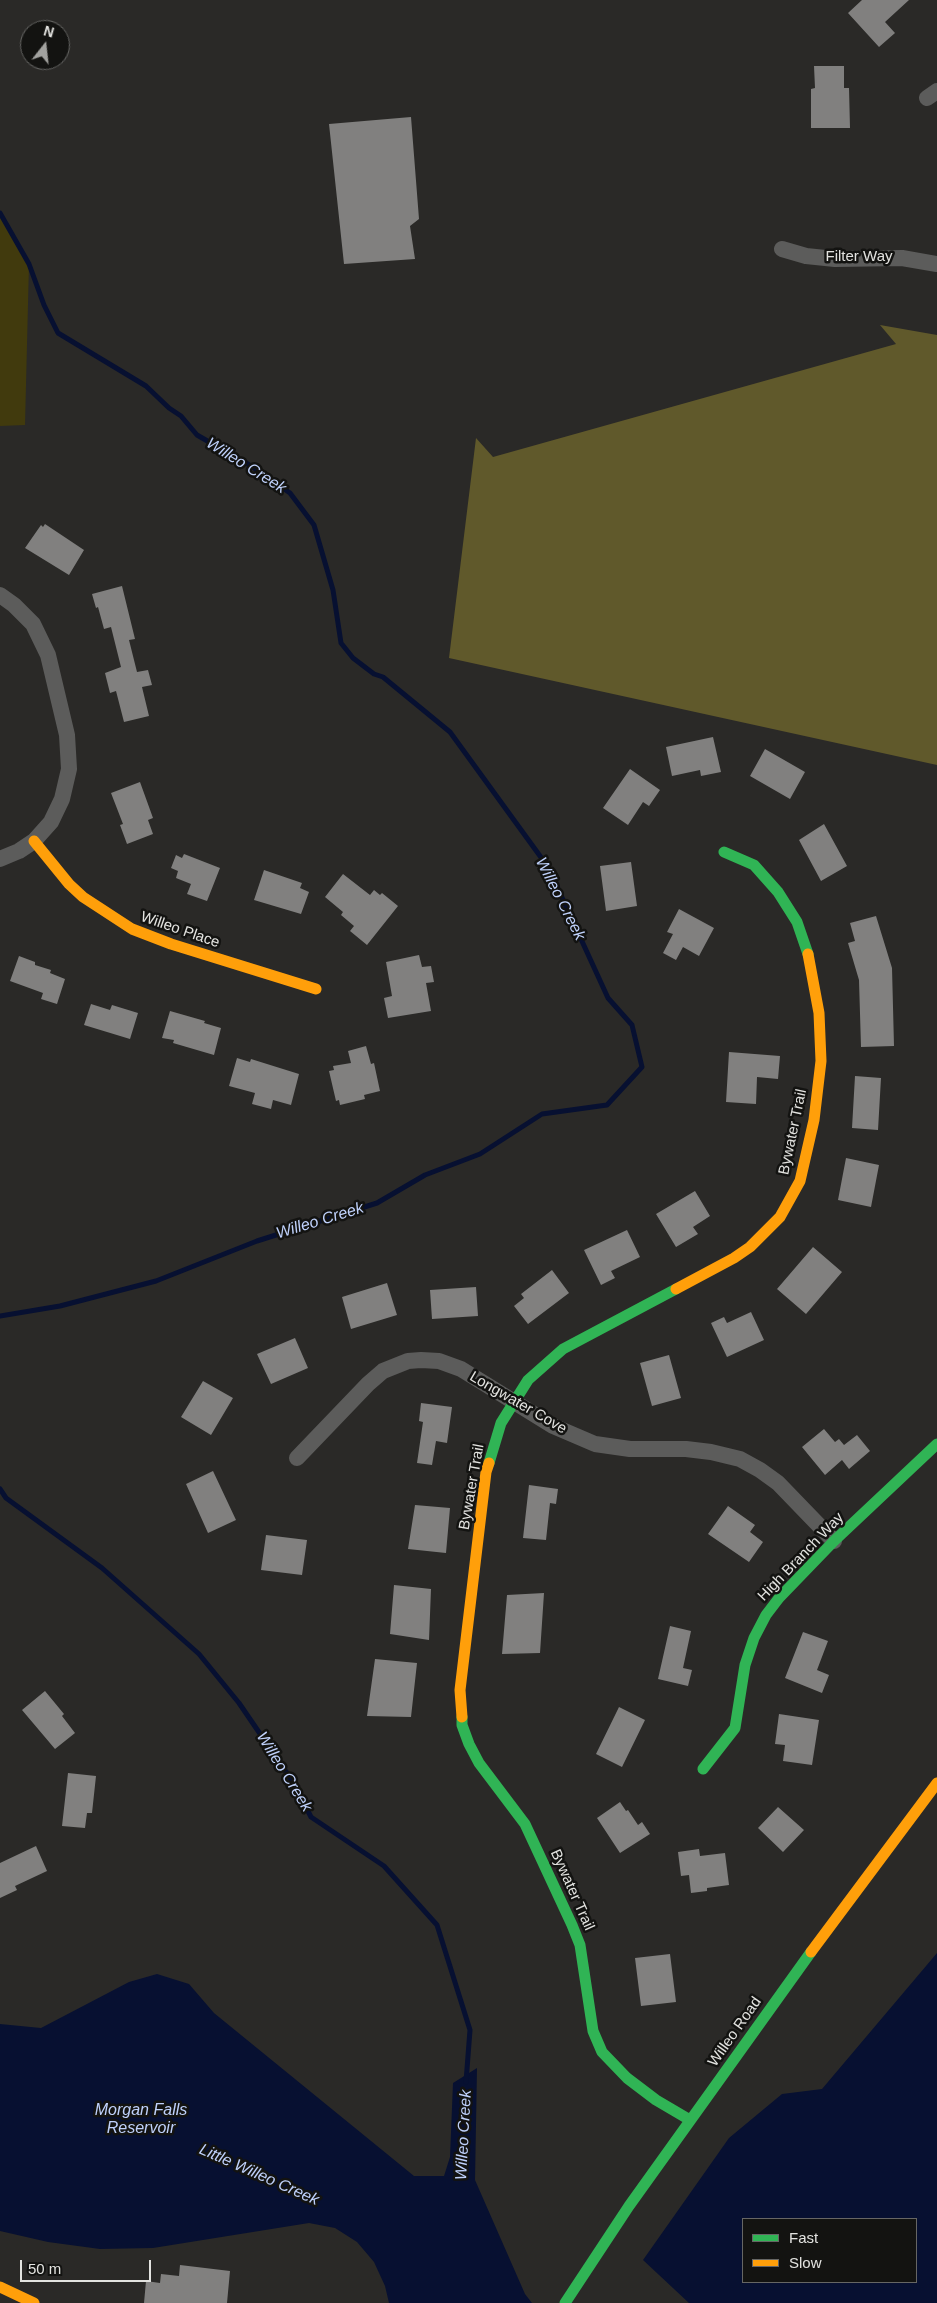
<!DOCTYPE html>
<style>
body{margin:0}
#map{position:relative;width:937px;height:2303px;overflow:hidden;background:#2a2927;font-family:Helvetica,sans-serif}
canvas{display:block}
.legend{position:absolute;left:742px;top:2218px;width:175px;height:65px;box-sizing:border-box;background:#131311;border:1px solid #666664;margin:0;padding:6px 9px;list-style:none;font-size:15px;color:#e3e3e0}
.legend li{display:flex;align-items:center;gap:10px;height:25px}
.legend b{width:25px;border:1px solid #666664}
.north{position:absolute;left:20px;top:20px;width:50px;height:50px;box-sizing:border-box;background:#131311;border:1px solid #666664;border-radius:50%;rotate:16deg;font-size:14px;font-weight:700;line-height:20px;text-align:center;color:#e3e3e0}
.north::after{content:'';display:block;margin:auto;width:18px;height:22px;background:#a2a29f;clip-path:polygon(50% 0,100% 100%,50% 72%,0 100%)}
.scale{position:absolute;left:20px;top:2260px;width:131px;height:22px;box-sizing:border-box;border:2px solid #e3e3e0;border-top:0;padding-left:6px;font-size:15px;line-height:18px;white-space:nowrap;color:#e3e3e0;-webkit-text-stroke:4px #131311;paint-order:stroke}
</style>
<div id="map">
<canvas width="937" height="2303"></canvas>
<ul class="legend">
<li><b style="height:6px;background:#30b455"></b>Fast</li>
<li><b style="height:6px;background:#ff9f0a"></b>Slow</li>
</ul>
<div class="north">N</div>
<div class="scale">50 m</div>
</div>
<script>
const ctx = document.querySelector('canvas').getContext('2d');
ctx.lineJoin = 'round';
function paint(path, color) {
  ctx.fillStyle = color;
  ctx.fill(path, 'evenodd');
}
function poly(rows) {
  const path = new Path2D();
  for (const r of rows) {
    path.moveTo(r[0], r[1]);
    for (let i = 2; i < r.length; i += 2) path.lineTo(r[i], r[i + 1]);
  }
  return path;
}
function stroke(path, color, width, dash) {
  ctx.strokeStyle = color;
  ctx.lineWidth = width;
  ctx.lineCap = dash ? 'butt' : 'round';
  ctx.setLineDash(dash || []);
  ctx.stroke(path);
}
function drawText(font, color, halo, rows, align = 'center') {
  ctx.font = font + ' Helvetica,sans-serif';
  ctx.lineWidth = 5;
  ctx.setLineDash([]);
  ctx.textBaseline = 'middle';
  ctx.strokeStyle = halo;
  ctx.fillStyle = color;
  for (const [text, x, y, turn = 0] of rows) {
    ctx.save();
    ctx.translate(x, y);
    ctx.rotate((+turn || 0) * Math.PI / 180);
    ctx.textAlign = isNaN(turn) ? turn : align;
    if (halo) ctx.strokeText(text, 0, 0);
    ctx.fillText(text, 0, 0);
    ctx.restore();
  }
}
paint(poly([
 [0,213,29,264,25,425,0,426]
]), '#413a0d');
paint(poly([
 [880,325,937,335,937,765,449,658,476,438,493,457,896,344]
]), '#60592b');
paint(poly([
 [937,1953,937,2303,689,2303,643,2260,729,2138,782,2094,822,2089],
 [743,2219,916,2219,916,2282,743,2282],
 [157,1974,189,1984,214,2013,414,2176,444,2176,450,2157,453,2083,477,2068,475,2180,525,2294,532,2303,389,2303,385,2286,374,2262,357,2242,335,2228,309,2223,153,2248,100,2249,48,2242,0,2231,0,2024,41,2028,129,1982]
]), '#071031');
stroke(poly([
 [0,213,29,264,44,305,58,333,146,386,169,408,181,416,197,435,251,466,290,493,314,525,333,590,341,643,353,658,374,674,383,677,450,732,548,867,608,998,632,1025,642,1067,607,1105,542,1114,480,1154,425,1175,377,1203,257,1241,156,1281,60,1306,0,1316],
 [0,1489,6,1498,102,1568,199,1654,239,1703,293,1782,311,1817,384,1866,437,1925,470,2030,466,2082]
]), '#071031', 5);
paint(poly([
 [862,0,909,0,885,22,895,33,879,47,848,13],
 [814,66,844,66,844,88,849,88,850,128,811,128,811,89,815,88],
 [411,117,419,219,410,226,415,259,344,264,329,124],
 [45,524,84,550,69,575,25,548,41,525,43,527],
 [122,586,135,639,129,640,137,672,148,670,152,685,142,687,149,716,124,722,116,691,110,693,105,673,121,667,111,627,104,629,98,607,96,608,92,594],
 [713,737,721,772,701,776,700,770,672,776,666,747],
 [765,749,805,772,790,799,750,776],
 [630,769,660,790,649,806,643,802,628,825,603,808],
 [140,782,153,818,148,820,153,834,127,844,120,825,123,824,111,793],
 [824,824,847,866,821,881,799,840],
 [184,854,220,868,207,901,187,894,191,884,176,878,178,871,171,868,176,855,182,858],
 [631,862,637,906,606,911,600,866],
 [264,870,302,883,300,888,309,892,301,914,254,900],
 [343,874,370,895,374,890,380,895,382,893,398,906,367,945,350,931,354,926,341,915,343,912,325,897],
 [679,909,714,928,699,956,683,947,676,960,663,953,673,934,667,932],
 [876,916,892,968,894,1046,861,1047,859,980,848,943,855,941,850,923],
 [419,955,422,967,431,966,434,982,426,983,431,1011,388,1018,384,998,392,996,386,962],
 [19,956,35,962,35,965,51,970,50,973,65,979,57,1004,41,999,43,993,10,981],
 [91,1004,110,1010,112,1005,138,1013,130,1039,84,1025],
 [170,1011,205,1021,204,1023,221,1028,214,1055,173,1043,174,1040,162,1038],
 [366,1046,371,1064,374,1063,380,1091,364,1095,365,1099,340,1105,339,1100,336,1101,329,1071,334,1070,333,1066,351,1063,348,1051],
 [729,1052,780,1056,778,1079,757,1077,756,1104,726,1102],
 [237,1058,250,1062,251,1059,299,1074,291,1105,273,1100,271,1109,252,1104,255,1093,229,1086],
 [855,1076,881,1078,878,1130,852,1128],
 [846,1158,879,1165,871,1207,838,1200],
 [695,1191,710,1216,693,1227,698,1234,676,1247,656,1214],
 [627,1230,640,1257,611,1271,615,1278,601,1285,584,1250],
 [813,1247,842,1272,806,1314,777,1289],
 [552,1270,569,1293,528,1324,514,1306,524,1298,521,1294],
 [387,1283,397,1315,351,1329,342,1297],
 [476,1287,478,1316,432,1319,430,1290],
 [751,1312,764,1340,727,1357,711,1323,724,1317,727,1323],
 [295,1338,308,1368,271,1384,257,1354],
 [669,1355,681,1398,652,1406,640,1363],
 [203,1381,233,1398,211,1435,181,1417],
 [421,1403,452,1407,447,1443,436,1441,432,1465,417,1463,423,1422,419,1421],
 [824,1429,835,1442,839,1439,844,1445,857,1435,870,1451,849,1469,842,1460,825,1475,802,1447],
 [213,1471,236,1520,208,1533,186,1484],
 [529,1485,558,1489,556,1504,550,1503,546,1540,523,1538],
 [415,1505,450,1508,446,1553,408,1549],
 [728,1506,755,1525,750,1532,763,1542,749,1562,708,1534],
 [266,1535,307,1540,302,1575,261,1570],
 [394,1585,431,1589,429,1640,390,1634],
 [544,1593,540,1653,502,1654,507,1595],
 [670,1626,691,1631,683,1668,692,1670,688,1686,658,1679],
 [803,1632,828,1641,817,1670,829,1675,822,1693,785,1678],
 [375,1659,417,1663,411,1717,367,1716],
 [45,1691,64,1714,62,1716,75,1733,55,1749,22,1710],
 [619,1707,645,1720,622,1767,596,1754],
 [779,1714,819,1720,812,1765,783,1761,785,1745,775,1744],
 [68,1773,96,1776,92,1813,87,1813,85,1828,62,1826],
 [620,1802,626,1811,628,1810,638,1825,642,1822,650,1834,620,1853,597,1818],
 [778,1807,804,1830,783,1852,758,1828],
 [36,1846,47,1871,15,1886,17,1890,0,1898,0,1863],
 [699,1849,700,1856,725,1853,729,1885,707,1888,707,1891,691,1893,689,1875,681,1876,678,1852],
 [670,1954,676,2002,641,2006,635,1958],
 [180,2265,230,2271,227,2303,144,2303,146,2281,160,2283,161,2274,179,2276]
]), '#81807f');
stroke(poly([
 [927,98,937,91],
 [782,249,806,256,835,259,902,258,937,264],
 [0,595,14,605,33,624,48,655,67,735,69,769,62,799,51,822,34,841,19,851,0,859],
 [297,1458,368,1384,383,1371,408,1361,421,1360,439,1361,461,1369,553,1426,595,1444,630,1449,686,1449,711,1452,740,1459,760,1470,778,1483,834,1541]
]), '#5c5c5b', 16);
stroke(poly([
 [724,852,754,865,778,892,797,922,808,954],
 [489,1463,501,1423,528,1380,563,1349,676,1289],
 [462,1717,462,1725,469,1744,479,1763,525,1824,572,1925,580,1945,593,2031,602,2052,627,2078,656,2100,690,2120],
 [703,1769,735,1728,745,1665,754,1638,766,1615,779,1598,834,1541,937,1444],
 [565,2303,629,2206,811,1952]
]), '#30b455', 11);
stroke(poly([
 [34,841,69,884,83,897,132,929,171,944,316,989],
 [676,1289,734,1258,750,1247,780,1217,800,1181,814,1120,821,1061,819,1013,808,954],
 [462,1717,460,1690,486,1472,489,1463],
 [811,1952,937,1783],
 [0,2287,34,2303]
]), '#ff9f0a', 11);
drawText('15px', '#e3e3e0', '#131311', [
 ["Filter Way",859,257],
 ["Willeo Place",180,930,19],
 ["Bywater Trail",793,1132,-78],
 ["Longwater Cove",518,1403,30],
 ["Bywater Trail",472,1487,-80],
 ["High Branch Way",801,1557,-46],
 ["Bywater Trail",572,1890,66],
 ["Willeo Road",735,2032,-55]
]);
drawText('italic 16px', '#bfd1fb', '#131311', [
 ["Willeo Creek",246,466,32],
 ["Willeo Creek",560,899,63],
 ["Willeo Creek",320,1221,-17],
 ["Willeo Creek",284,1772,58],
 ["Morgan Falls",141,2111],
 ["Reservoir",141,2129],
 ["Willeo Creek",464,2135,-87],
 ["Little Willeo Creek",259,2175,24]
]);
</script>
